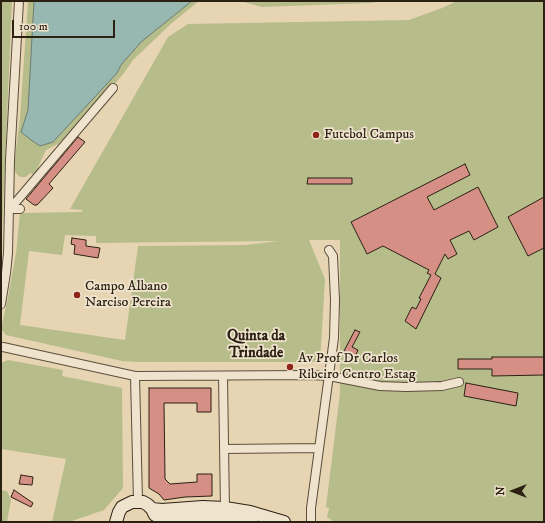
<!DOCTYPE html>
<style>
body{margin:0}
#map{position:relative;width:545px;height:523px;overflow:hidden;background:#e7d4b3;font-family:"IM FELL DW Pica",serif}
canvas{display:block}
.frame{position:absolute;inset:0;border:2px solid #2b2113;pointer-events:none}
.north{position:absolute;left:493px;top:471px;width:40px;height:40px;-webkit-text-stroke:3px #efe3ce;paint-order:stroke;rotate:270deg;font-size:11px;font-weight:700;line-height:16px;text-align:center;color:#2b2113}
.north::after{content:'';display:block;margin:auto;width:14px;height:18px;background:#2b2113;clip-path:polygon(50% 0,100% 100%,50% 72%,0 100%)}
.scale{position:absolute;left:12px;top:20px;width:103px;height:18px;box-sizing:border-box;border:2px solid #2b2113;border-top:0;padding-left:5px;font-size:12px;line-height:14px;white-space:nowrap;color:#2b2113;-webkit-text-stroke:3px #efe3ce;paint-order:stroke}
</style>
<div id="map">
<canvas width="545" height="523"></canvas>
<div class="frame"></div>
<div class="north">N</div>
<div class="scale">100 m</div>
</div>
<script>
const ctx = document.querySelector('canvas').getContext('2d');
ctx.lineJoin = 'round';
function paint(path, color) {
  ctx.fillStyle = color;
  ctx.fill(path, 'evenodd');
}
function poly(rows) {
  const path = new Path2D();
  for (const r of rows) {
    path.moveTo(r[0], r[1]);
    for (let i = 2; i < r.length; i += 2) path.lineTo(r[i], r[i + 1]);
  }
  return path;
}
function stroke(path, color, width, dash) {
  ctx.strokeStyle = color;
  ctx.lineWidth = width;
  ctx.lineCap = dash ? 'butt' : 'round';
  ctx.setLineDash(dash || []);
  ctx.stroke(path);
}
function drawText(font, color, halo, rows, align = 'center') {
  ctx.font = font + ' "IM FELL DW Pica",serif';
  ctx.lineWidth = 3.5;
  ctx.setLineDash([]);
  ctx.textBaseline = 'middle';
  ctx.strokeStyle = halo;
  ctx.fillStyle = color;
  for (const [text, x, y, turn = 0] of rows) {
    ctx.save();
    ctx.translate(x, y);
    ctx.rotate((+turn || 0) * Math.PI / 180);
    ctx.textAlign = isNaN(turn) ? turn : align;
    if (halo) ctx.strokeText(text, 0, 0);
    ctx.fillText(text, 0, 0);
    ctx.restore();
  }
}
paint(poly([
 [1,1,12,1,1,256],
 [28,1,199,1,172,23,133,60,124,73,72,134,68,134,58,144,46,150,38,167,39,170,34,175,30,173,26,177,20,177,15,172,14,166,20,118],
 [240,1,384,1,371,3,262,7],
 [457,1,544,1,544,522,334,522,327,517,329,508,326,507,340,393,340,240,309,240,325,279,320,362,138,362,122,361,6,335,1,329,8,297,16,253,20,213,81,212,83,210,70,209,168,37,188,24,409,20,442,8],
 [65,235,96,236,96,243,279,241,246,245,138,246,125,340,20,325,29,251,62,255],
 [8,360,63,370,62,376,122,388,123,488,104,510,69,522,52,522,66,459,1,449,1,363],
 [1,490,7,491,11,500,7,522,1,522]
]), '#b7bc8b');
const water = poly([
 [34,1,192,1,141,42,121,65,117,73,53,142,40,146,31,140,21,132,28,110,34,1]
]);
paint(water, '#97b8b1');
stroke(water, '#6c7c72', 1);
const building = poly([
 [78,137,85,142,49,184,53,188,37,205,34,205,26,199,78,137],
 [465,164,470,175,427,197,434,210,478,187,498,227,474,240,469,231,450,240,457,254,448,259,445,254,435,274,441,278,416,329,405,321,412,307,416,309,421,299,419,298,431,275,427,273,429,270,383,246,367,254,351,222,465,164],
 [308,178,352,178,352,184,307,184,308,178],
 [544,197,544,248,528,256,508,217,544,197],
 [72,238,86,240,86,246,100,248,98,258,74,254,75,245,71,244,72,238],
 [355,330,360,332,352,347,358,350,355,357,344,351,355,330],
 [492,357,544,357,544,375,492,376,492,369,458,369,458,359,492,359,492,357],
 [466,383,518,393,516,406,464,396,466,383],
 [149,388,211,388,211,412,197,412,197,403,164,403,165,479,170,484,197,482,197,474,212,474,212,496,185,497,164,500,159,494,149,488,149,388],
 [21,475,33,477,32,485,19,484,21,475],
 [14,490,33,503,31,507,11,497,14,490]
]);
paint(building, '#d68f84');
stroke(building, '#2b2113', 1);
const street = poly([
 [10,209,113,88],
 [10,209,20,209],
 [1,304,6,273,8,253,10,160,19,1],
 [3,347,135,376,310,375,329,376,380,386,406,387,442,386,459,382],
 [135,376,138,501],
 [223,376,225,511],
 [224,449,319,448],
 [311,522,311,508,334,338,335,300,333,256,329,250]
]);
const secondary = poly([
 [152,509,162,510,203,507,225,508,250,512,284,522],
 [116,522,119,512,122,507,132,502,143,502,148,505,152,509,155,515],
 [161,522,173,518,203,515,225,517,252,522]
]);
stroke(street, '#5a4e3b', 10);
stroke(secondary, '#2b2113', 14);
stroke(street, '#efe3ce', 8);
stroke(secondary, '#efe3ce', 12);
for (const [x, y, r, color] of [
 [316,135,4,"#8f2418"],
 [77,295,4,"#8f2418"],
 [290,367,4,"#8f2418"]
]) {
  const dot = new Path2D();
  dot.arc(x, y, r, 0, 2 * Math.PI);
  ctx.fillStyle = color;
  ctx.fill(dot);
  stroke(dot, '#efe3ce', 1.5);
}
drawText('14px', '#2b2113', '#efe3ce', [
 ["Futebol Campus",324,135],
 ["Campo Albano",85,287],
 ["Narciso Pereira",85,303],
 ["Av Prof Dr Carlos",298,359],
 ["Ribeiro Centro Estag",298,375]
], 'left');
drawText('bold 15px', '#2b2113', '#efe3ce', [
 ["Quinta da",256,337],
 ["Trindade",256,354]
]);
</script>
